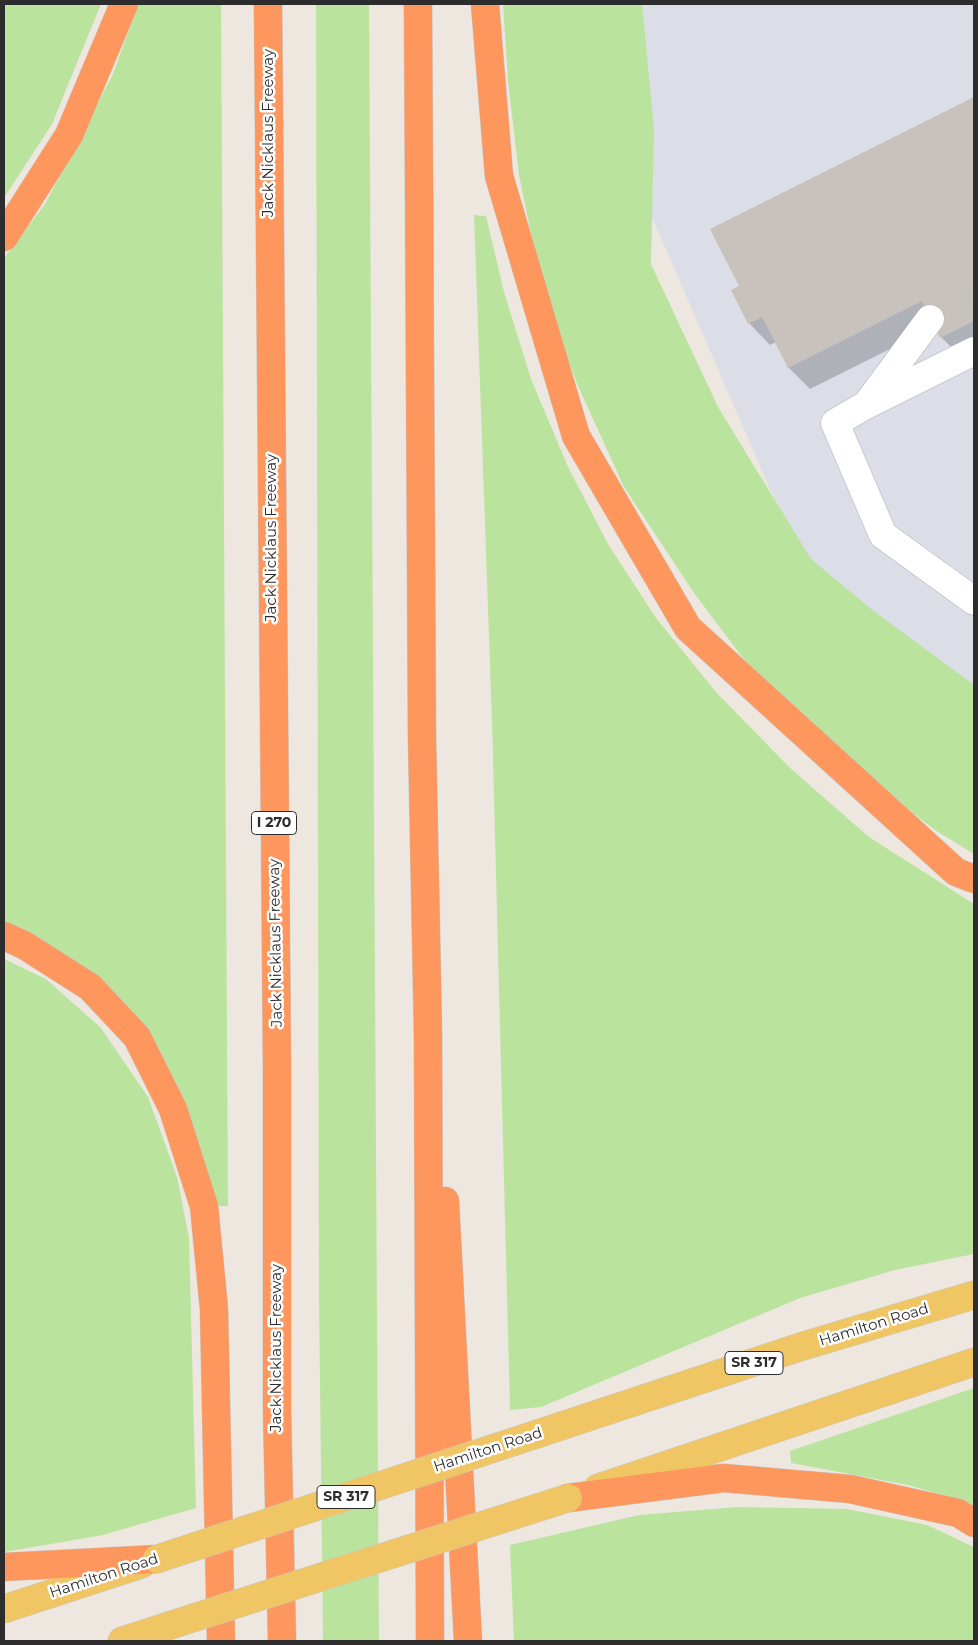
<!DOCTYPE html>
<style>
body{margin:0}
#map{position:relative;width:978px;height:1645px;overflow:hidden;background:#eee7e0;font-family:Montserrat,sans-serif}
canvas{display:block}
.frame{position:absolute;inset:0;border:5px solid #2d2d2d;pointer-events:none}
</style>
<div id="map">
<canvas width="978" height="1645"></canvas>
<div class="frame"></div>
</div>
<script>
const ctx = document.querySelector('canvas').getContext('2d');
ctx.lineJoin = 'round';
function paint(path, color) {
  ctx.fillStyle = color;
  ctx.fill(path, 'evenodd');
}
function poly(rows) {
  const path = new Path2D();
  for (const r of rows) {
    path.moveTo(r[0], r[1]);
    for (let i = 2; i < r.length; i += 2) path.lineTo(r[i], r[i + 1]);
  }
  return path;
}
function stroke(path, color, width, dash) {
  ctx.strokeStyle = color;
  ctx.lineWidth = width;
  ctx.lineCap = dash ? 'butt' : 'round';
  ctx.setLineDash(dash || []);
  ctx.stroke(path);
}
function drawText(font, color, halo, rows, align = 'center') {
  ctx.font = font + ' Montserrat,sans-serif';
  ctx.lineWidth = 5;
  ctx.setLineDash([]);
  ctx.textBaseline = 'middle';
  ctx.strokeStyle = halo;
  ctx.fillStyle = color;
  for (const [text, x, y, turn = 0] of rows) {
    ctx.save();
    ctx.translate(x, y);
    ctx.rotate((+turn || 0) * Math.PI / 180);
    ctx.textAlign = isNaN(turn) ? turn : align;
    if (halo) ctx.strokeText(text, 0, 0);
    ctx.fillText(text, 0, 0);
    ctx.restore();
  }
}
paint(poly([
 [629,4,974,4,974,715,806,572,648,208]
]), '#dbdee7');
paint(poly([
 [4,4,101,4,52,124,4,198],
 [138,4,221,4,228,1206,216,1206,204,1159,187,1113,70,962,4,922,4,258,45,204,113,74],
 [316,4,369,4,379,1641,323,1641,319,1298],
 [503,4,642,4,654,129,651,264,718,407,811,559,871,609,974,685,974,854,935,830,869,780,802,723,743,658,694,593,624,487,578,386,544,297,519,175,508,81],
 [474,215,486,216,504,292,531,379,568,467,608,544,656,618,716,692,790,768,869,837,974,904,974,1254,895,1270,800,1298,541,1407,510,1410,492,721],
 [4,959,46,979,101,1028,148,1097,177,1177,189,1238,196,1508,103,1535,4,1552],
 [974,1388,974,1507,963,1501,908,1485,791,1463,790,1451],
 [739,1507,847,1509,927,1525,974,1547,974,1641,514,1641,510,1545,639,1515]
]), '#bae49e');
paint(poly([
 [974,99,974,353,963,359,941,337,936,326,810,389,789,368,776,342,770,345,749,323,741,287,712,230]
]), '#0003');
paint(poly([
 [974,97,974,321,940,338,922,301,788,368,762,317,748,324,731,290,739,286,710,229]
]), '#c7c2bb');
stroke(poly([
 [930,319,974,299]
]), '#c7c2bc', 28, [28, 14]);
const minor = poly([
 [974,351,866,405,835,423,883,535,974,601],
 [870,400,930,319]
]);
const major = poly([
 [534,1435,800,1347,974,1295],
 [598,1488,974,1362],
 [4,1609,142,1564],
 [122,1641,196,1617]
]);
const highway = poly([
 [268,4,277,1068,277,1409,282,1641],
 [418,4,422,737,428,1035,430,1641],
 [485,4,499,176,576,436,688,628,956,872,974,879],
 [4,237,69,135,124,4],
 [4,936,24,945,90,987,137,1037,173,1109,204,1206,214,1309,221,1641],
 [445,1201,468,1641],
 [568,1498,724,1478,850,1489,958,1513,974,1523],
 [4,1567,157,1559]
]);
stroke(minor, '#b0b3bd', 29);
stroke(major, '#c8c8c8', 29);
stroke(highway, '#c8c8c8', 29);
stroke(minor, '#fff', 28);
stroke(major, '#f0c664', 28);
stroke(highway, '#fd975d', 28);
const majorBridge = poly([
 [157,1559,534,1435],
 [196,1617,568,1498]
]);
stroke(majorBridge, '#c8c8c8', 29, []);
stroke(majorBridge, '#f0c664', 28);
for (const [x, y, w] of [
 [274,823,45],
 [754,1363,58],
 [346,1497,58]
]) {
  const box = new Path2D();
  box.roundRect(x - w / 2, y - 11.5, w, 23, 4);
  ctx.fillStyle = '#fff';
  ctx.fill(box);
  stroke(box, '#2d2d2d', 1);
}
drawText('bold 14px', '#2d2d2d', null, [
 ["I 270",274,823],
 ["SR 317",754,1363],
 ["SR 317",346,1497]
]);
drawText('15px', '#2d2d2d', '#fff', [
 ["Jack Nicklaus Freeway",269,133,-90],
 ["Jack Nicklaus Freeway",272,538,-90],
 ["Jack Nicklaus Freeway",276,943,-91],
 ["Hamilton Road",874,1325,-17],
 ["Jack Nicklaus Freeway",277,1348,-90],
 ["Hamilton Road",488,1450,-18],
 ["Hamilton Road",104,1576,-18]
]);
</script>
